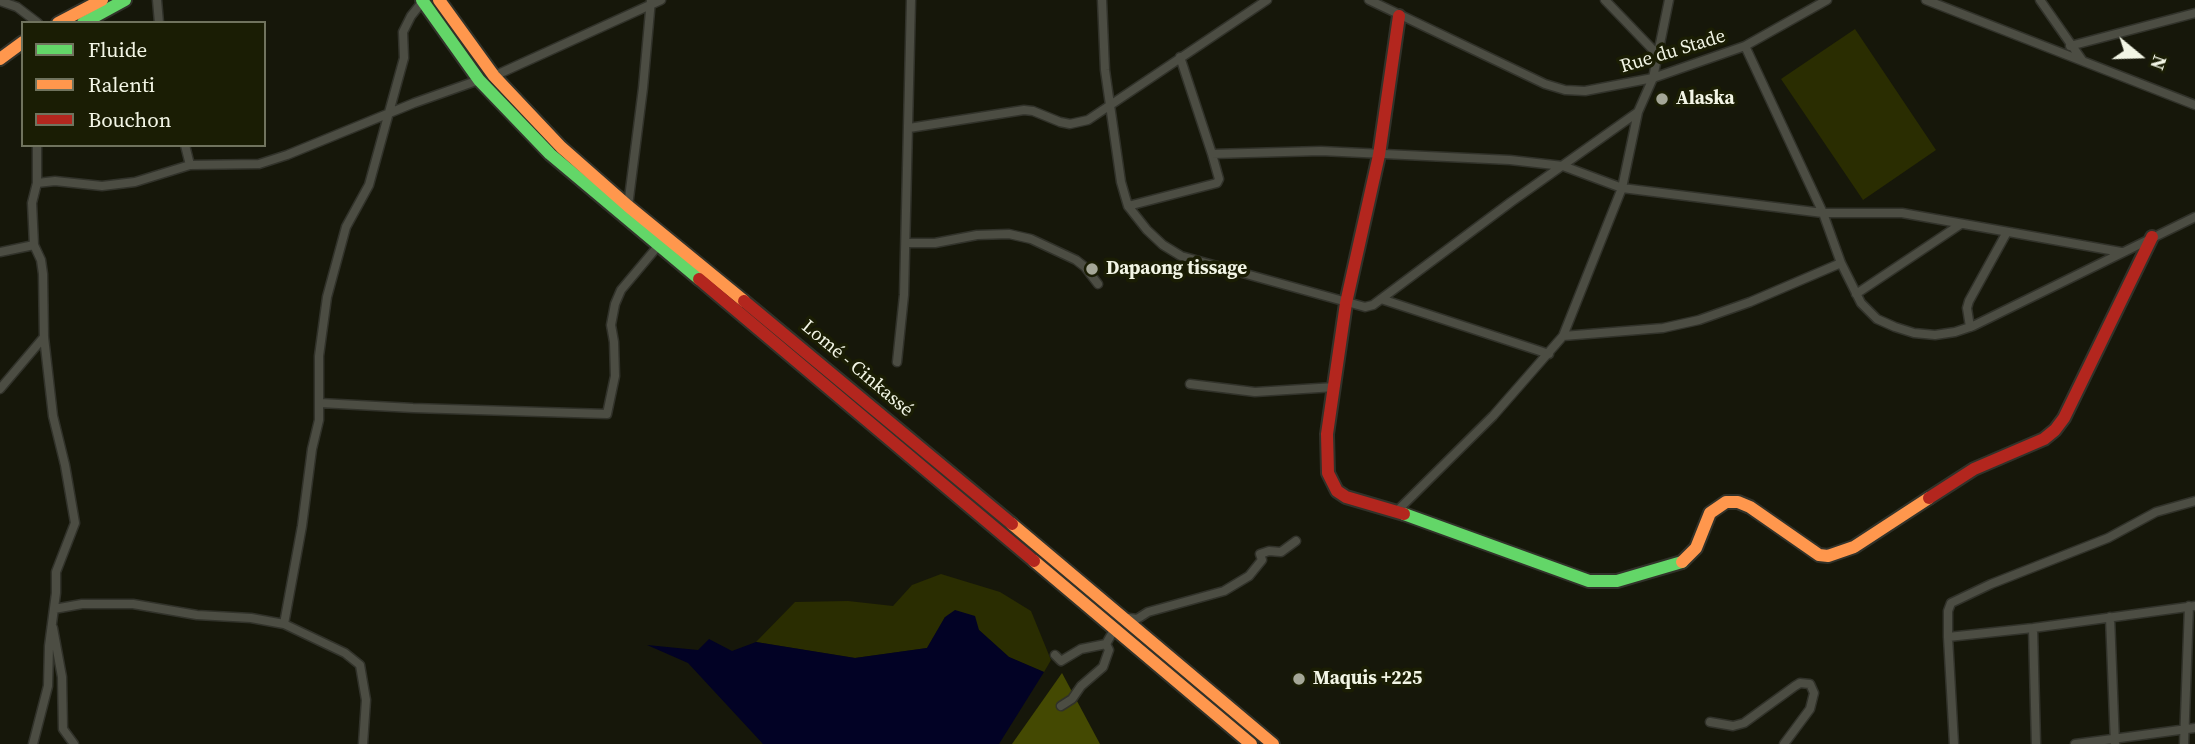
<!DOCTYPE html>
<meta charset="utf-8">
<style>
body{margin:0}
#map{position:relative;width:2195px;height:744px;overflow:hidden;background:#16170a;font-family:"Source Serif 4",serif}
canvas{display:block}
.legend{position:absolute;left:21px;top:21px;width:245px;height:126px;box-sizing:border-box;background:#1a1d04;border:2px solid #70735e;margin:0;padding:9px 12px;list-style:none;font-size:21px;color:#f2f5e5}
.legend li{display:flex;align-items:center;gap:14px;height:35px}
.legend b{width:35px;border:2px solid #70735e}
.north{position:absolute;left:2104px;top:21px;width:70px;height:70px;-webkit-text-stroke:5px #1a1d04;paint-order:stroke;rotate:109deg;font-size:19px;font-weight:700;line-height:28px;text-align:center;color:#f2f5e5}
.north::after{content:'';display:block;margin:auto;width:24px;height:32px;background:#f2f5e5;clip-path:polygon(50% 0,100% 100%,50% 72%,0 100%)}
</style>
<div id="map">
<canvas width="2195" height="744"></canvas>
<ul class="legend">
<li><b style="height:9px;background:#63d668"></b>Fluide</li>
<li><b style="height:9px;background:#ff974d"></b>Ralenti</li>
<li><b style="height:9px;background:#b3261e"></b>Bouchon</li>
</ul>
<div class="north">N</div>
</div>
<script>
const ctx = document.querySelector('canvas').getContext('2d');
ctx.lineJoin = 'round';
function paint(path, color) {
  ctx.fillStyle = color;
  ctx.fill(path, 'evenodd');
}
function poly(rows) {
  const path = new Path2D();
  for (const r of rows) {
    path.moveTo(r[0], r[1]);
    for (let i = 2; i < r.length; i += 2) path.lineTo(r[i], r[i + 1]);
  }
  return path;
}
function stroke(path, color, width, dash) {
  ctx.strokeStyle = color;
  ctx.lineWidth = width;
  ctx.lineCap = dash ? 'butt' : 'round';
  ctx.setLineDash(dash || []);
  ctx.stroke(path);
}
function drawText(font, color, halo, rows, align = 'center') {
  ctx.font = font + ' "Source Serif 4",serif';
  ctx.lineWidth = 7;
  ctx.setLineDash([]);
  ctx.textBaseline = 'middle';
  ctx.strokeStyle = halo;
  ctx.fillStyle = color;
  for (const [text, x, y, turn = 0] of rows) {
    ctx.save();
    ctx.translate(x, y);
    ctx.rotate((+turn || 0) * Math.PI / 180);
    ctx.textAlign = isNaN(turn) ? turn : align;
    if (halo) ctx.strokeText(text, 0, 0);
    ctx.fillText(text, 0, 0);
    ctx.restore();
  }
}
paint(poly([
 [1855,29,1936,150,1863,200,1781,79],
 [941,574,1000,592,1031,611,1051,660,1044,672,1009,657,979,630,945,617,927,648,855,658,756,642,795,602,848,601,893,606,912,585]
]), '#2a2d01');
paint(poly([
 [1062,673,1100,744,1012,744]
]), '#444902');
paint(poly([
 [955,610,975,616,979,630,1009,657,1044,672,999,744,763,744,688,663,647,645,698,650,709,639,732,651,756,642,855,658,927,648,945,617]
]), '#020225');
const street = poly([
 [157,0,159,23],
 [1102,0,1105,70,1121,182,1128,206,1147,230,1163,245,1181,256,1365,307,1373,305,1511,202,1638,112,1653,78,1669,0],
 [1369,0,1545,84,1565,90,1585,91,1653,78,1745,46,1827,0],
 [1605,0,1657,54],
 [1926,0,2195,105],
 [2040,0,2082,60],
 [0,1,17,7,38,23],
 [1745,46,1823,213,1841,263,1861,303,1877,319,1895,327,1914,333,1935,335,1955,332,1973,326,2195,217],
 [2070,46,2195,13],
 [1180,57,1212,154,1321,151,1510,160,1563,166,1622,188,1823,213,1902,213,2121,252],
 [494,76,661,0],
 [909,128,1024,110,1033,111,1060,122,1070,124,1088,120,1267,0],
 [185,145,190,165],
 [37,183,55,181,102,186,135,182,190,165,259,164,287,155,414,103,479,80],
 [628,206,643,88,651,0],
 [1128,206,1217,183,1219,179,1212,154],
 [906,243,935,243,977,235,1009,234,1031,239,1076,260,1085,267,1098,284],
 [0,252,34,245],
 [1856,294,1961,224],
 [1381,299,1549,354],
 [1970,327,1967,308,1969,301,2007,232],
 [1563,336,1663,328,1699,320,1750,302,1841,263],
 [897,362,904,295,911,0],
 [1190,384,1255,392,1335,387],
 [0,389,44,337],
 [320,403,413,408,607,414,615,376,614,342,611,325,615,304,621,290,658,246],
 [1397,511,1493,416,1563,336,1622,188,1638,112],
 [54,609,82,604,133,604,197,615,251,618,284,624,345,653,360,665,366,700,363,744],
 [2110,617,2115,744],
 [1129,618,1137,619,1148,612,1224,591,1249,576,1262,560,1260,554,1269,551,1281,552,1296,541],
 [284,624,302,526,312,449,319,420,319,356,327,297,346,227,369,185,372,174,404,58,403,32,411,16,423,1],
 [53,628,62,677,63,729,74,744],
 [2033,628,2036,744],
 [1948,637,2033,628,2195,606],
 [1055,655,1061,661,1081,649,1106,644,1115,628],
 [1061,706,1072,699,1081,686,1103,667,1109,650,1106,644],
 [1710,722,1733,726,1744,723,1795,686,1800,683,1810,684,1814,693,1810,709,1784,744],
 [33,744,48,686,49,646,56,593,56,572,75,523,65,465,53,416,44,337,43,274,41,260,34,245,32,203,37,183,37,145],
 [1954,744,1948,637,1948,611,1951,603,1991,584,2108,538,2156,512,2195,501],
 [2075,744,2195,728],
 [2184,744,2189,606]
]);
const fast = poly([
 [422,0,479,80,550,154,699,279],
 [83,23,125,0],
 [1404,514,1589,581,1617,581,1682,562]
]);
const slow = poly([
 [439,0,494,76,561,147,628,206,744,301],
 [58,23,102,0],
 [0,59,23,42],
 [1012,524,1273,744],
 [1034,561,1251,744],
 [1682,562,1696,548,1710,513,1726,502,1738,502,1750,507,1819,555,1828,556,1854,547,1929,498]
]);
const jam = poly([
 [1399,16,1379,155,1346,303,1327,434,1328,473,1337,491,1346,497,1404,514],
 [699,279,1034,561],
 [744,301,1012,524],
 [1929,498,1974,469,2044,439,2055,430,2064,418,2152,237]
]);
stroke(street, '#31322a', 11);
stroke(fast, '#31322a', 16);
stroke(slow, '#31322a', 16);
stroke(jam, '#31322a', 16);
stroke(street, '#4c4d43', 8);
stroke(fast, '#63d668', 12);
stroke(slow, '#ff974d', 12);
stroke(jam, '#b3261e', 12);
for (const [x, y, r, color] of [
 [1662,99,7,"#a5a798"],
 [1092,269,7,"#a5a798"],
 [1299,679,7,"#a5a798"]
]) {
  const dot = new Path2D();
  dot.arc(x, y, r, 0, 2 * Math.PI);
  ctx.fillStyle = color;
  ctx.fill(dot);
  stroke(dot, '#1a1d04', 2.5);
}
drawText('19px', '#f2f5e5', '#1a1d04', [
 ["Rue du Stade",1673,52,-17],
 ["Lomé - Cinkassé",857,369,40]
]);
drawText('bold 19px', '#f2f5e5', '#1a1d04', [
 ["Alaska",1676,99],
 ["Dapaong tissage",1106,269],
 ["Maquis +225",1313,679]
], 'left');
</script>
